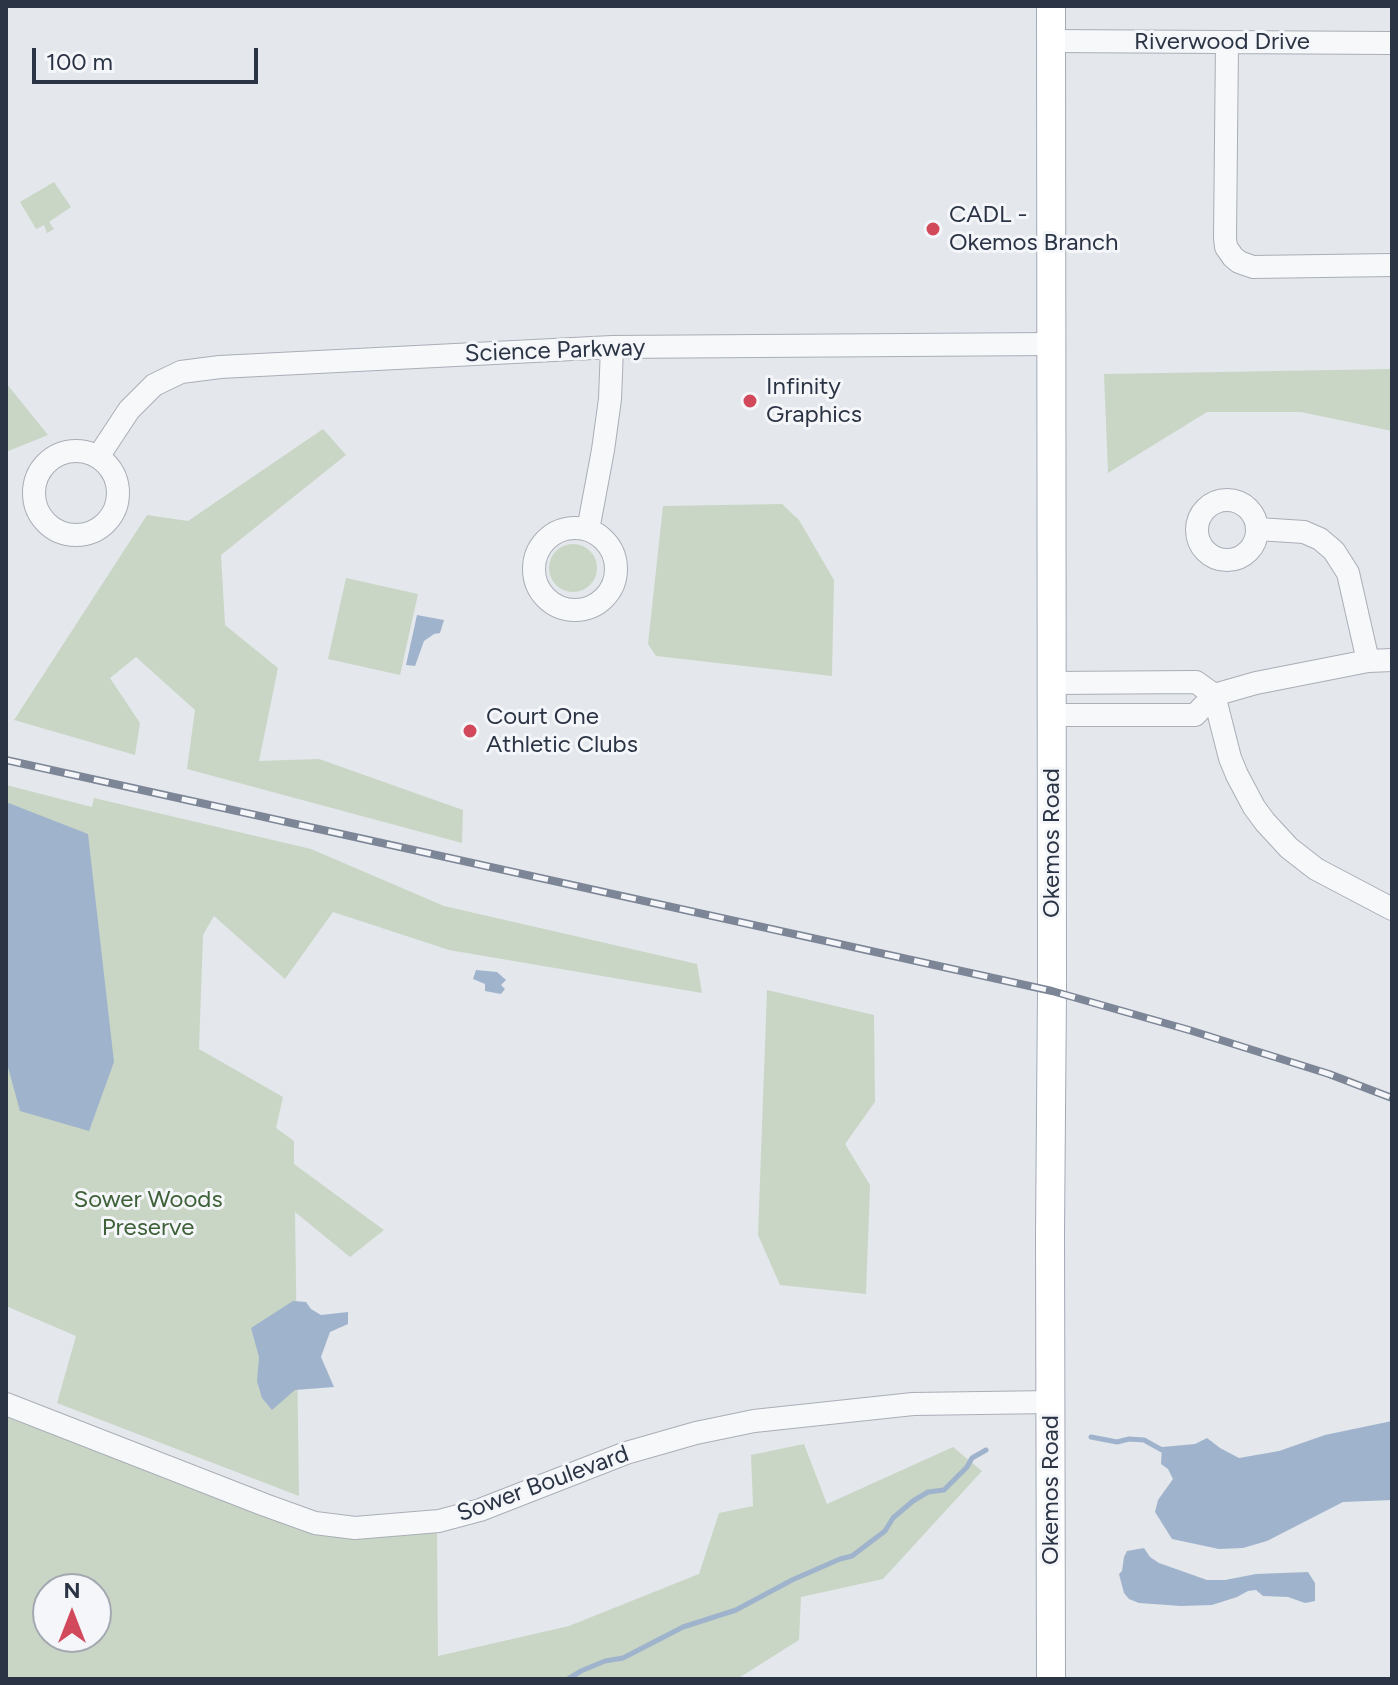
<!DOCTYPE html>
<style>
body{margin:0}
#map{position:relative;width:1398px;height:1685px;overflow:hidden;background:#e4e7ec;font-family:Figtree,sans-serif}
canvas{display:block}
.frame{position:absolute;inset:0;border:8px solid #2b3445;pointer-events:none}
.north{position:absolute;left:32px;top:1573px;width:80px;height:80px;box-sizing:border-box;background:#f4f6f9;border:2px solid #a4a8b1;border-radius:50%;rotate:0deg;font-size:22px;font-weight:700;line-height:32px;text-align:center;color:#2b3445}
.north::after{content:'';display:block;margin:auto;width:28px;height:36px;background:#d1495b;clip-path:polygon(50% 0,100% 100%,50% 72%,0 100%)}
.scale{position:absolute;left:32px;top:48px;width:226px;height:36px;box-sizing:border-box;border:4px solid #2b3445;border-top:0;padding-left:10px;font-size:24px;line-height:28px;white-space:nowrap;color:#2b3445;-webkit-text-stroke:6px #f4f6f9;paint-order:stroke}
</style>
<div id="map">
<canvas width="1398" height="1685"></canvas>
<div class="frame"></div>
<div class="north">N</div>
<div class="scale">100 m</div>
</div>
<script>
const ctx = document.querySelector('canvas').getContext('2d');
ctx.lineJoin = 'round';
function paint(path, color) {
  ctx.fillStyle = color;
  ctx.fill(path, 'evenodd');
}
function poly(rows) {
  const path = new Path2D();
  for (const r of rows) {
    if (r.length === 3) {
      path.moveTo(r[0] + r[2], r[1]);
      path.arc(r[0], r[1], r[2], 0, 2 * Math.PI);
      continue;
    }
    path.moveTo(r[0], r[1]);
    for (let i = 2; i < r.length; i += 2) path.lineTo(r[i], r[i + 1]);
  }
  return path;
}
function stroke(path, color, width, dash) {
  ctx.strokeStyle = color;
  ctx.lineWidth = width;
  ctx.lineCap = dash ? 'butt' : 'round';
  ctx.setLineDash(dash || []);
  ctx.stroke(path);
}
function drawText(font, color, halo, rows, align = 'center') {
  ctx.font = font + ' Figtree,sans-serif';
  ctx.lineWidth = 6;
  ctx.setLineDash([]);
  ctx.textBaseline = 'middle';
  ctx.strokeStyle = halo;
  ctx.fillStyle = color;
  for (const [text, x, y, turn = 0] of rows) {
    ctx.save();
    ctx.translate(x, y);
    ctx.rotate((+turn || 0) * Math.PI / 180);
    ctx.textAlign = isNaN(turn) ? turn : align;
    if (halo) ctx.strokeText(text, 0, 0);
    ctx.fillText(text, 0, 0);
    ctx.restore();
  }
}
paint(poly([
 [54,182,71,207,49,222,54,229,47,233,44,225,36,229,20,202],
 [1392,369,1392,431,1301,412,1207,412,1108,473,1104,374],
 [6,383,48,435,6,452],
 [323,429,346,455,221,555,225,625,278,668,259,761,319,759,463,810,462,843,187,769,195,710,136,657,110,678,140,723,135,755,14,720,147,515,188,521],
 [782,504,799,520,834,580,832,676,656,656,648,644,663,506],
 [573,568,24],
 [346,578,418,594,400,675,328,659],
 [6,785,92,807,94,798,311,849,444,906,697,964,702,993,449,950,333,912,285,979,214,916,203,935,199,1049,283,1097,276,1128,294,1141,294,1164,384,1230,350,1257,295,1212,299,1496,57,1403,76,1336,6,1306],
 [767,990,874,1015,875,1102,845,1144,870,1185,866,1294,780,1285,758,1235],
 [6,1417,316,1534,363,1539,437,1531,438,1656,569,1626,699,1574,719,1513,753,1506,751,1455,804,1444,827,1504,953,1447,982,1471,883,1579,801,1597,799,1640,737,1679,6,1679],
 [48,1589,96,1589,96,1637,48,1637]
]), '#c9d6c5');
paint(poly([
 [417,615,444,620,440,633,434,634,424,641,415,666,406,665],
 [6,802,88,834,114,1062,89,1131,20,1111,6,1060],
 [476,970,497,972,506,980,501,985,505,989,501,994,485,991,485,984,473,979],
 [293,1301,306,1302,311,1309,321,1315,348,1312,348,1324,330,1332,321,1357,334,1387,295,1390,272,1410,262,1398,257,1381,259,1357,251,1328],
 [1392,1421,1392,1500,1343,1502,1267,1541,1243,1548,1219,1549,1172,1539,1155,1512,1158,1500,1173,1479,1168,1469,1161,1464,1162,1447,1195,1444,1207,1438,1220,1448,1239,1458,1279,1451,1325,1435],
 [1144,1548,1150,1557,1159,1563,1207,1580,1225,1580,1256,1574,1308,1572,1315,1583,1315,1601,1305,1603,1288,1597,1263,1596,1256,1590,1248,1591,1237,1597,1212,1605,1181,1606,1139,1603,1129,1599,1124,1593,1119,1574,1122,1571,1124,1557,1127,1551]
]), '#9fb4cc');
stroke(poly([
 [1091,1437,1117,1442,1129,1439,1144,1440,1162,1450],
 [568,1679,581,1671,605,1661,623,1658,683,1627,736,1610,792,1580,840,1559,852,1556,885,1531,893,1518,913,1501,928,1492,944,1490,967,1467,972,1458,986,1450]
]), '#9fb4cc', 5);
const minor = poly([
 [1051,41,1392,43],
 [1227,43,1225,238,1226,247,1233,257,1239,262,1253,267,1392,265],
 [76,493,42],
 [98,457,129,410,154,385,181,372,220,367,612,347,1052,344],
 [1227,530,30],
 [575,569,41],
 [1258,529,1304,532,1320,539,1334,551,1348,573,1368,661],
 [588,530,603,450,610,399,612,347],
 [1052,683,1196,682,1214,695],
 [1214,695,1230,758,1237,775,1254,807,1265,822,1289,848,1316,869,1392,909],
 [1052,715,1195,715,1214,695,1256,683,1368,661,1392,660],
 [6,1404,265,1505,315,1523,355,1528,439,1521,480,1510,626,1453,696,1433,754,1421,913,1404,1051,1402]
]);
const major = poly([
 [1051,6,1052,991,1050,1234,1051,1679]
]);
stroke(minor, '#a9aeb7', 24);
stroke(major, '#a3abb8', 30);
stroke(minor, '#f7f8fa', 22);
stroke(major, '#fff', 28);
const rail = poly([
 [6,760,1052,991,1189,1030,1329,1074,1392,1098]
]);
stroke(rail, '#7d8696', 8);
stroke(rail, '#f4f6f9', 5, [15]);
for (const [x, y, r, color] of [
 [933,229,8,"#d1495b"],
 [750,401,8,"#d1495b"],
 [470,731,8,"#d1495b"]
]) {
  const dot = new Path2D();
  dot.arc(x, y, r, 0, 2 * Math.PI);
  ctx.fillStyle = color;
  ctx.fill(dot);
  stroke(dot, '#f4f6f9', 3);
}
drawText('24px', '#2b3445', '#f4f6f9', [
 ["Riverwood Drive",1222,42],
 ["Science Parkway",555,351,-2],
 ["Okemos Road",1052,843,-90],
 ["Sower Boulevard",543,1484,-20],
 ["Okemos Road",1051,1490,-90]
]);
drawText('24px', '#2b3445', '#f4f6f9', [
 ["CADL -",949,215],
 ["Okemos Branch",949,243],
 ["Infinity",766,387],
 ["Graphics",766,415],
 ["Court One",486,717],
 ["Athletic Clubs",486,745]
], 'left');
drawText('24px', '#3f6138', '#f4f6f9', [
 ["Sower Woods",148,1200],
 ["Preserve",148,1228]
]);
</script>
